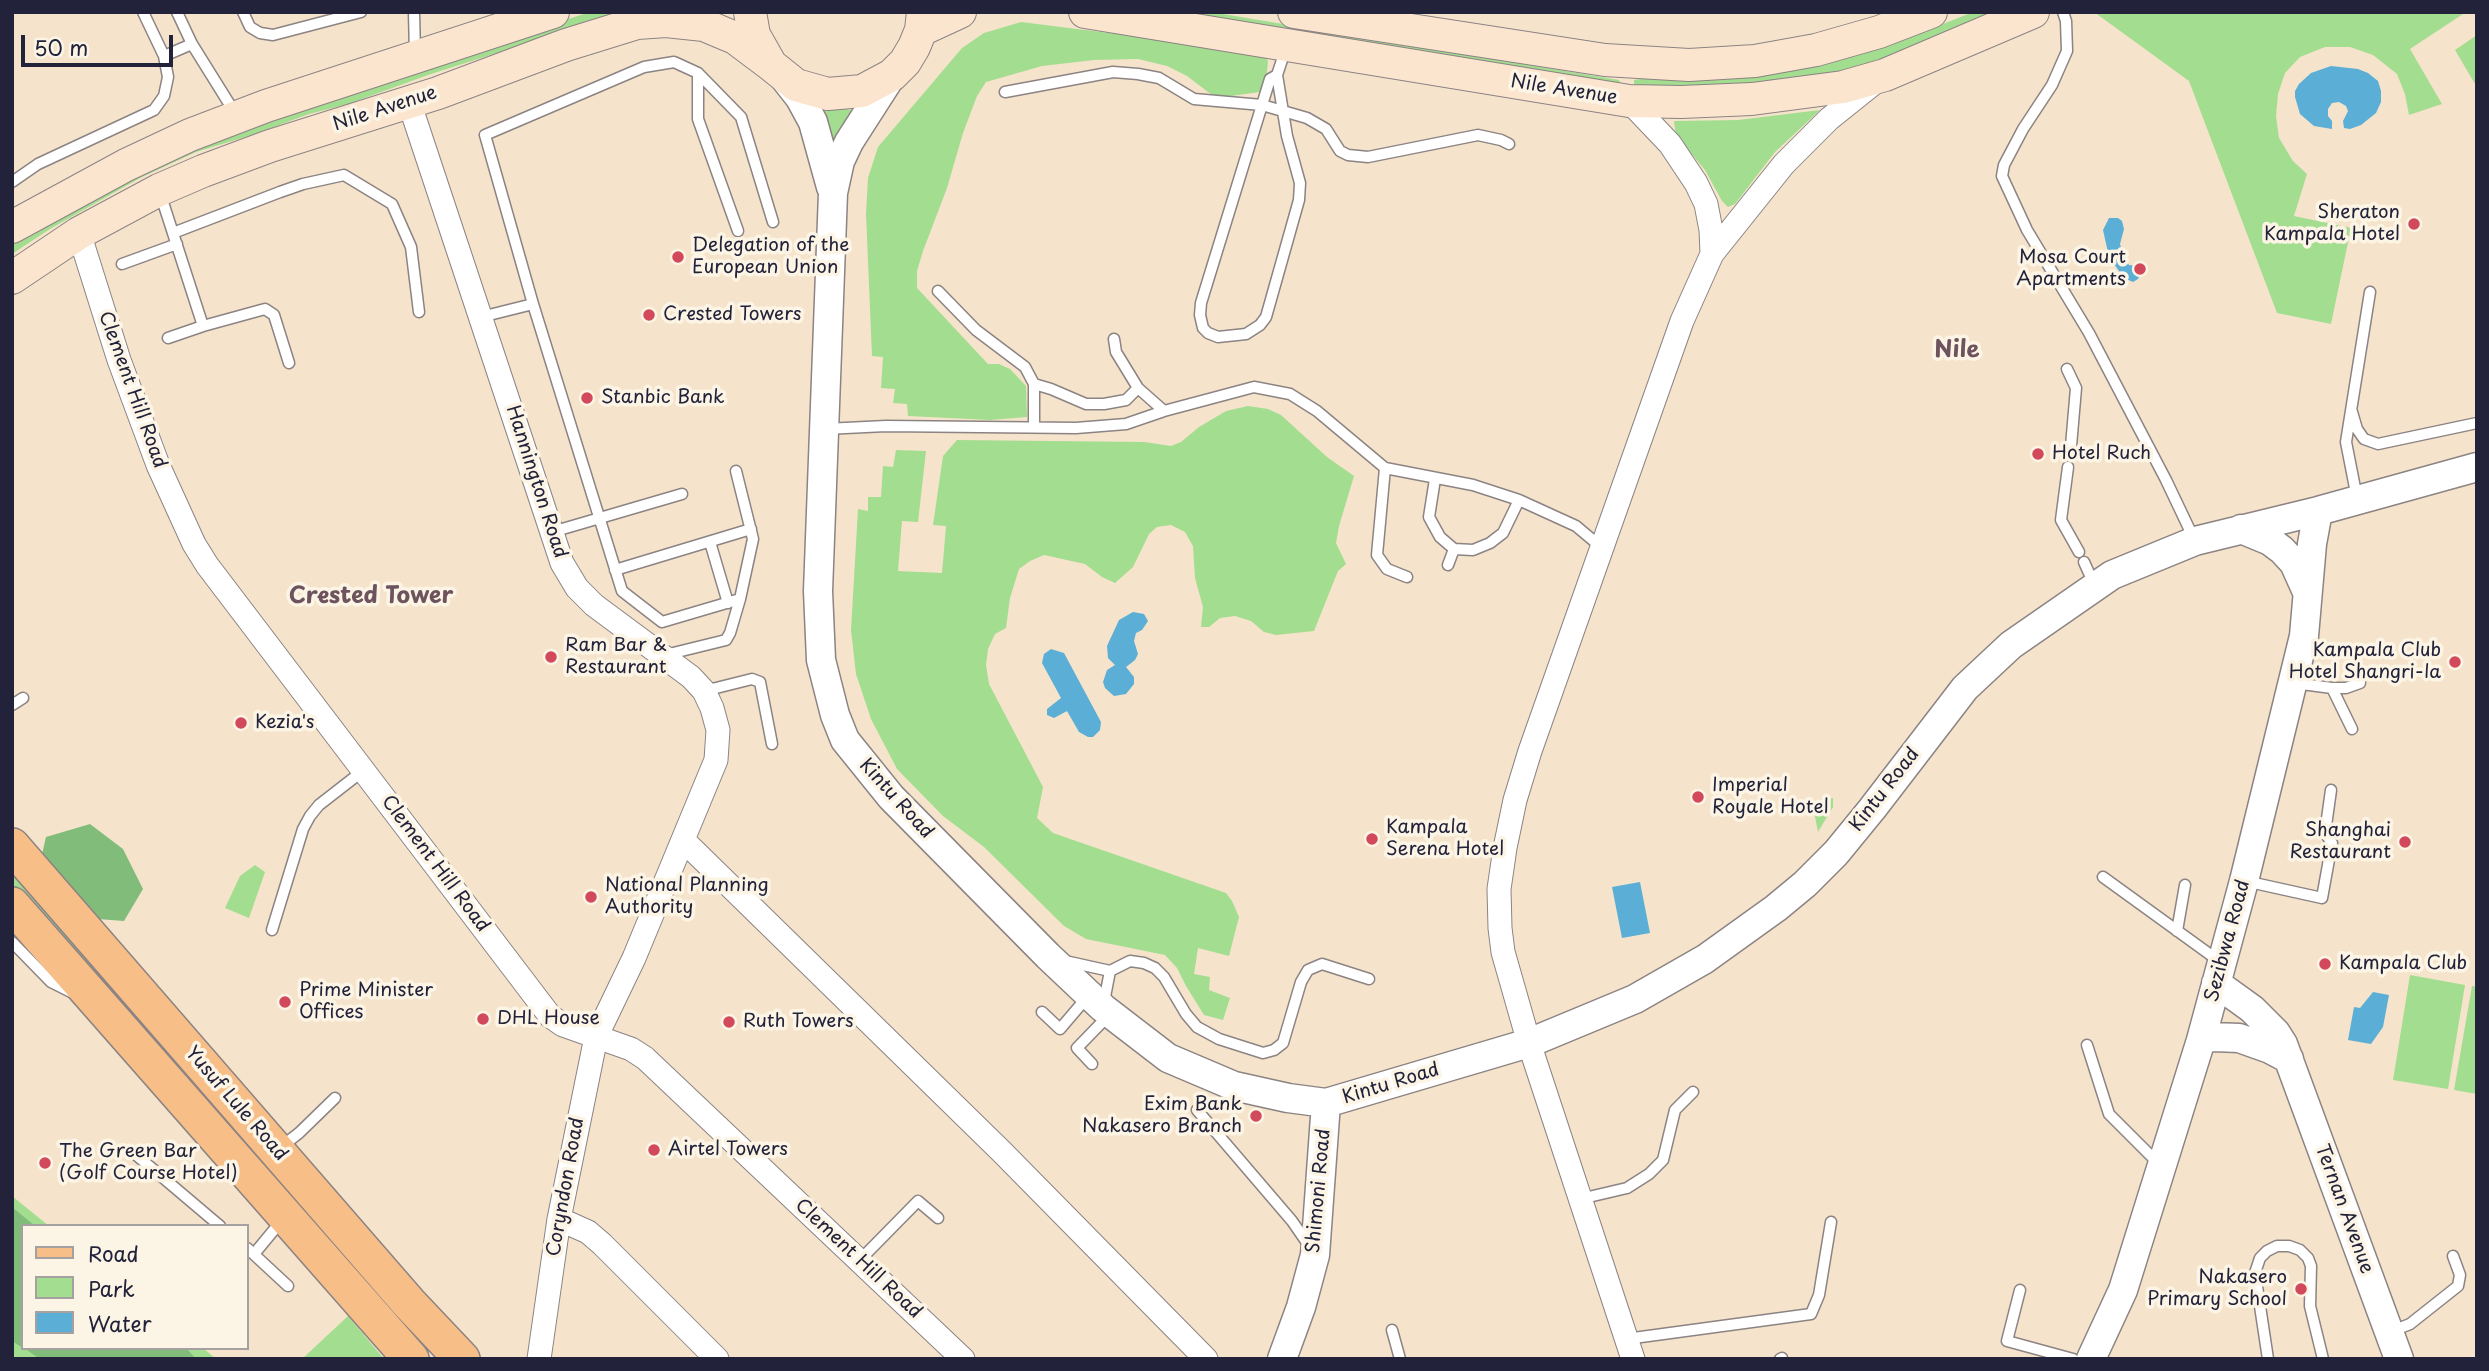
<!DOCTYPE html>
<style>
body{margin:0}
#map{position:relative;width:2489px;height:1371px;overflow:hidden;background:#f5e4cb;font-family:"Playpen Sans",sans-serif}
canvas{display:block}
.frame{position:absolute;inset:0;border:14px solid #22223b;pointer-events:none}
.legend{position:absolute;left:21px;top:1224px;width:228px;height:126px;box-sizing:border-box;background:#fcf5e5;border:2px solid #a5a1a1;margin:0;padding:9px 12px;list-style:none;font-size:21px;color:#22223b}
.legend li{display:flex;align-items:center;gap:14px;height:35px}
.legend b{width:35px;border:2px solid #a5a1a1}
.scale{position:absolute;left:21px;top:35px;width:152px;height:32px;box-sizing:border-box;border:4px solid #22223b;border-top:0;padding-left:9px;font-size:21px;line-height:24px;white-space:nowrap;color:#22223b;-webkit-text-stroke:5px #fcf5e5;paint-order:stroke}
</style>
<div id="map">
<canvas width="2489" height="1371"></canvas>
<div class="frame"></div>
<ul class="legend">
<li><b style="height:9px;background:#f7be88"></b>Road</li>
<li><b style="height:19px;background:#a3dd90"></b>Park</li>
<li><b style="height:19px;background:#5baed6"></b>Water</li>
</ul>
<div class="scale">50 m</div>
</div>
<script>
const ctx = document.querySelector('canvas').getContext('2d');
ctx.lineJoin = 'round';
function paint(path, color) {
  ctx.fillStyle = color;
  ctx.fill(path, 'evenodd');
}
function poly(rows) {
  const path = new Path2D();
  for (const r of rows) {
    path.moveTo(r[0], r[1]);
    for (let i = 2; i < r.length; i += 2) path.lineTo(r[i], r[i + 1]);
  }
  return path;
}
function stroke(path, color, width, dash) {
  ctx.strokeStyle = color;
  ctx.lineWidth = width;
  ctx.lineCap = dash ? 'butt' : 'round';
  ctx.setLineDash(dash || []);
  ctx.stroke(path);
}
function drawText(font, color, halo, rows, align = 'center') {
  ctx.font = font + ' "Playpen Sans",sans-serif';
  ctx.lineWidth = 7;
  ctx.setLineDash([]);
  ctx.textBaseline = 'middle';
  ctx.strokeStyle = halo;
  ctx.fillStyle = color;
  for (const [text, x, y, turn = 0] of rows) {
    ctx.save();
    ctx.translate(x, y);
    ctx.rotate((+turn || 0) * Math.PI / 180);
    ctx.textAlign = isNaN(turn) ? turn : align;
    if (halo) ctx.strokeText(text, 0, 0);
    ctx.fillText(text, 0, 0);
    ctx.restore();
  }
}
paint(poly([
 [590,12,625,12,431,74,348,104,309,114,252,135,196,152,140,178,50,229,12,254,12,243,49,217,161,160,304,104],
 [1161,12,1211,12,1619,80,1621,84],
 [1973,12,2003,12,1878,62,1846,71,1741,89,1635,87,1634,83,1634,80,1640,79,1691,79,1820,65,1893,44],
 [2094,12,2466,12,2410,49,2442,104,2409,115,2405,94,2397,74,2373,55,2350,47,2325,47,2300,57,2285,73,2278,94,2276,116,2279,138,2293,161,2307,174,2294,216,2351,228,2331,324,2277,313,2189,81],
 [1021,22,1261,52,1268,61,1266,82,1260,92,1216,98,1187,76,1167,66,1138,59,1094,60,1042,66,986,82,977,96,963,133,947,188,923,251,917,271,917,288,988,364,999,364,1010,369,1026,386,1027,417,990,420,908,416,907,404,893,403,895,389,881,388,883,357,872,356,866,214,868,178,878,147,962,48,984,33],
 [2477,35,2477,84,2475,84,2455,50],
 [813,107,839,108,857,111,833,145],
 [1820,110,1775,152,1735,204,1728,207,1722,201,1705,170,1676,135,1674,121,1738,120],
 [1248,406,1268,409,1281,415,1327,457,1354,476,1339,526,1336,543,1346,564,1338,571,1314,631,1276,635,1264,632,1251,621,1235,616,1220,618,1209,627,1201,627,1203,607,1195,578,1193,546,1185,532,1171,525,1157,527,1149,534,1133,567,1115,583,1102,577,1085,564,1044,555,1030,561,1019,569,1010,598,1006,628,995,634,988,649,986,665,989,684,1043,787,1037,818,1053,833,1226,893,1232,901,1239,917,1229,956,1198,948,1194,974,1210,977,1209,990,1230,998,1223,1020,1204,1015,1186,986,1177,968,1165,955,1086,939,1064,926,984,847,943,816,897,769,871,719,856,674,851,630,858,509,868,511,868,497,881,497,883,466,893,467,896,450,926,451,918,522,902,521,898,571,942,573,946,526,933,525,943,456,957,440,1144,442,1171,446,1181,442,1199,427,1226,411],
 [1833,798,1833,807,1818,832,1812,801],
 [255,865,265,872,249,918,225,908,240,876],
 [12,869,390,1307,385,1312,12,891],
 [2410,975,2465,985,2448,1089,2393,1080],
 [2472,986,2477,987,2477,1094,2454,1090],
 [12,1196,49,1226,23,1226,23,1348,203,1348,216,1359,12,1359],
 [348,1316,384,1359,302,1359]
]), '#a3dd90');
paint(poly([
 [90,824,123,849,143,889,124,921,98,919,40,863,46,837],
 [12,1207,35,1226,23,1226,23,1348,12,1341],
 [24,1348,186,1348,196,1359,40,1359]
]), '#82bc7a');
paint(poly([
 [2331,66,2358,69,2368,73,2378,81,2381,91,2381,102,2376,113,2361,125,2350,129,2344,128,2343,121,2348,111,2346,106,2339,102,2332,103,2328,109,2328,116,2332,121,2332,129,2314,126,2300,114,2295,97,2295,91,2299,84,2311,73],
 [2109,218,2118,218,2122,221,2124,229,2120,244,2124,257,2129,265,2137,266,2142,271,2138,279,2133,282,2124,278,2109,257,2103,230],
 [1133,612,1144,614,1148,621,1142,630,1136,633,1134,641,1138,654,1135,660,1126,667,1134,677,1134,684,1126,694,1114,696,1105,688,1103,682,1107,670,1115,665,1108,658,1107,646,1119,620],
 [1051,649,1064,653,1101,722,1100,730,1093,737,1088,737,1079,732,1067,711,1054,718,1047,715,1047,709,1061,698,1042,663,1044,654],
 [1640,882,1650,933,1622,938,1612,887],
 [2373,992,2389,995,2383,1027,2371,1044,2348,1040,2354,1007,2360,1008]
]), '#5baed6');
const service = poly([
 [177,12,192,44,235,113],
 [243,12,250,27,260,33,273,35,361,12],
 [414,12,415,55],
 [2063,12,2066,21,2067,51,2052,85,2023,129,2004,165,2002,176,2027,230,2089,333,2166,480,2195,541],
 [164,56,192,44],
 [698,73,698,119,738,231],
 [1277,75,1270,79,1201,303,1200,315,1203,328,1208,333,1218,337,1246,334,1260,325,1266,317,1299,200,1300,183,1287,136,1277,75,1286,48],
 [1005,92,1113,72,1138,74,1159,78,1194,99,1262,105,1307,118,1326,129,1340,151,1348,155,1368,157,1478,135,1501,140,1509,144],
 [12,182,38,164,154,110,164,96,168,77,164,56,143,12],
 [160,193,203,326,265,309,274,315,289,363],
 [173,233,280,192,303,184,344,175,392,204,411,247,419,312],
 [122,264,177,244],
 [938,291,976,330,1025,367,1034,384,1034,427],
 [533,304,622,591,662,622,740,599],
 [481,317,533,304,485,135,644,67,674,62,698,73,741,117,773,222],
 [168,338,203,326],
 [1114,339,1116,352,1138,388,1164,411],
 [2067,369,2076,388,2071,446],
 [1034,384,1051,389,1086,404,1104,404,1126,400,1138,388],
 [2352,412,2357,429,2364,439,2378,444,2477,423],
 [825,429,886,426,1076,428,1126,424,1164,411,1254,387,1290,394,1317,411,1385,468],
 [2068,467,2061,520,2079,552],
 [1435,479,1429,517,1440,537,1454,549,1473,550,1490,543,1503,533,1519,500],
 [2357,498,2346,442,2370,292],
 [552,532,682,494],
 [710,542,728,603],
 [2084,562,2094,584],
 [1448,565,1454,549],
 [615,570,751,529],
 [1407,577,1387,569,1377,555,1385,468,1473,485,1519,500,1576,526,1601,547],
 [665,655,726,640,730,633,740,599,753,539,736,471],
 [2294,683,2332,688,2346,688,2360,683],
 [2332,688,2352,729],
 [704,691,752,679,760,682,772,744],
 [12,705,23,698],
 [2103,877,2219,961],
 [2245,881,2322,898,2332,843,2325,833,2331,790],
 [272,930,303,829,310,816,319,805,364,770],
 [2177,931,2185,885],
 [12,942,51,982,73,993],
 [1065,961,1110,971,1104,1002],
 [1110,971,1130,961,1144,963,1155,968,1164,977,1186,1014,1197,1027,1219,1039,1263,1053,1274,1050,1283,1043,1301,982,1308,970,1322,964,1369,979],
 [1042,1012,1060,1029,1089,995],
 [2087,1045,2109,1114,2158,1163],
 [1092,1064,1077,1048,1110,1014],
 [1197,1110,1292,1221,1310,1247],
 [281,1147,299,1133,335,1098],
 [135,1154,220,1226],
 [1580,1199,1627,1188,1649,1174,1663,1160,1675,1110,1693,1092],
 [247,1248,288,1286],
 [254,1254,283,1219],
 [859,1261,918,1201,938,1218],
 [2020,1290,2007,1341,2073,1359],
 [1392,1330,1400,1359],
 [2390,1332,2410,1324,2458,1286,2460,1275,2453,1256],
 [1626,1339,1811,1314,1819,1295,1831,1222],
 [1780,1359,1782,1358],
 [2268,1359,2255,1273,2260,1258,2267,1251,2277,1246,2289,1246,2300,1250,2308,1258,2311,1266,2310,1306,2323,1359]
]);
const minor = poly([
 [1629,101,1670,144,1696,183,1706,204,1711,230,1712,254],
 [409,102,562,563,577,588,594,605,691,677,704,691,712,708,718,730,716,760,634,958,596,1037,559,1219,539,1359],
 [79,233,119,360,158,465,194,544,207,565,550,1016,563,1025,631,1049,645,1058,963,1359],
 [683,840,1002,1152,1206,1359],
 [559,1219,588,1232,602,1244,717,1359],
 [1633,1359,1529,1043,1503,952,1500,928,1499,889,1505,848,1515,800,1530,751,1682,321,1712,254,1784,164,1829,119,1874,83]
]);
const tertiary = poly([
 [782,75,800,98,813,122,831,187],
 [892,75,849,142,840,161,833,193,818,591,821,660,835,715,845,740,891,797,1048,956,1103,1008,1168,1058,1234,1086,1288,1098,1326,1103,1529,1043,1635,999,1705,959,1776,908,1805,884,1836,853,1872,809,1965,688,2011,645,2112,575,2195,541,2318,511,2477,467],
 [2241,529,2270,541,2282,550,2294,563,2307,592],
 [2216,983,2252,1009,2276,1033,2283,1044,2399,1359],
 [2201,1040,2213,1037,2239,1038,2270,1049,2289,1059],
 [1282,1359,1301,1307,1315,1255,1326,1103],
 [2091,1359,2123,1290,2201,1040,2244,881,2304,636,2312,544,2318,511]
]);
const secondary = poly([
 [750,12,754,35,771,65,796,85,828,94,862,91,892,75,905,62,914,47,921,30,923,12],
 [1085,12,1629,101,1681,102,1752,99,1843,87,1885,75,2033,12],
 [1294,12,1605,60,1689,65,1755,61,1816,50,1879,32,1931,12],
 [921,30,960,12],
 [12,227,126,165,190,135,266,106,553,12],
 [12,278,79,233,159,190,203,171,270,146,438,93,566,45,637,23,666,21,704,25,735,38,771,65]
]);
const primary = poly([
 [12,846,409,1303,462,1359],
 [12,905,411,1359]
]);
stroke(service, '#8c8383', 13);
stroke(minor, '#8c8383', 25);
stroke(tertiary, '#8c8383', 31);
stroke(secondary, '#8c8383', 34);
stroke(primary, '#8c8383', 38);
stroke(service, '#fff', 10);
stroke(minor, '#fff', 23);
stroke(tertiary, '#fff', 28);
stroke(secondary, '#fce5cf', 32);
stroke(primary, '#f7be88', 35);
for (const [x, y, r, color] of [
 [2414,224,7,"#d1495b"],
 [678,257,7,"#d1495b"],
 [2140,269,7,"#d1495b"],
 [649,315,7,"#d1495b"],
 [587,398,7,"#d1495b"],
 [2038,454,7,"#d1495b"],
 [551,657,7,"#d1495b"],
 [2455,662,7,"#d1495b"],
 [241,723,7,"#d1495b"],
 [1698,797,7,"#d1495b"],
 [1372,839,7,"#d1495b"],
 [2405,842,7,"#d1495b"],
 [591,897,7,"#d1495b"],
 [2325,964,7,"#d1495b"],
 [285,1002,7,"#d1495b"],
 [483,1019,7,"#d1495b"],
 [729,1022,7,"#d1495b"],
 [1256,1116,7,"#d1495b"],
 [654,1150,7,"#d1495b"],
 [45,1163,7,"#d1495b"],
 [2301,1289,7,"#d1495b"]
]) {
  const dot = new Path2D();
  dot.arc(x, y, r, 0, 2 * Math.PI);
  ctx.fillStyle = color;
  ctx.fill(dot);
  stroke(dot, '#fcf5e5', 2.5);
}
drawText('19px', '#22223b', '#fcf5e5', [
 ["Nile Avenue",1564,90,9],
 ["Nile Avenue",385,109,-18],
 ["Clement Hill Road",132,390,70],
 ["Hannington Road",536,482,72],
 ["Kintu Road",1885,790,-52],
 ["Kintu Road",896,799,48],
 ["Clement Hill Road",435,864,53],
 ["Sezibwa Road",2228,941,-75],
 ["Kintu Road",1391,1084,-17],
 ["Yusuf Lule Road",236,1104,49],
 ["Coryndon Road",566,1187,-80],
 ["Shimoni Road",1319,1191,-85],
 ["Ternan Avenue",2344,1209,70],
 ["Clement Hill Road",858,1259,43]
]);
drawText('19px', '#22223b', '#fcf5e5', [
 ["Sheraton",2400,213,"right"],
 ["Kampala Hotel",2400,235,"right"],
 ["Delegation of the",692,246],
 ["European Union",692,268],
 ["Mosa Court",2126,258,"right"],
 ["Apartments",2126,280,"right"],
 ["Crested Towers",663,315],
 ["Stanbic Bank",601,398],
 ["Hotel Ruch",2052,454],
 ["Ram Bar &",565,646],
 ["Restaurant",565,668],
 ["Kampala Club",2441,651,"right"],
 ["Hotel Shangri-la",2441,673,"right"],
 ["Kezia's",255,723],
 ["Imperial",1712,786],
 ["Royale Hotel",1712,808],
 ["Kampala",1386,828],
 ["Serena Hotel",1386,850],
 ["Shanghai",2391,831,"right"],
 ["Restaurant",2391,853,"right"],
 ["National Planning",605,886],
 ["Authority",605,908],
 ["Kampala Club",2339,964],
 ["Prime Minister",299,991],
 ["Offices",299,1013],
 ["DHL House",497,1019],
 ["Ruth Towers",743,1022],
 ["Exim Bank",1242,1105,"right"],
 ["Nakasero Branch",1242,1127,"right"],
 ["Airtel Towers",668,1150],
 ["The Green Bar",59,1152],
 ["(Golf Course Hotel)",59,1174],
 ["Nakasero",2287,1278,"right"],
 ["Primary School",2287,1300,"right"]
], 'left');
drawText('bold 23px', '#6d535e', '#fcf5e5', [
 ["Nile",1957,351],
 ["Crested Tower",371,597]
]);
</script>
